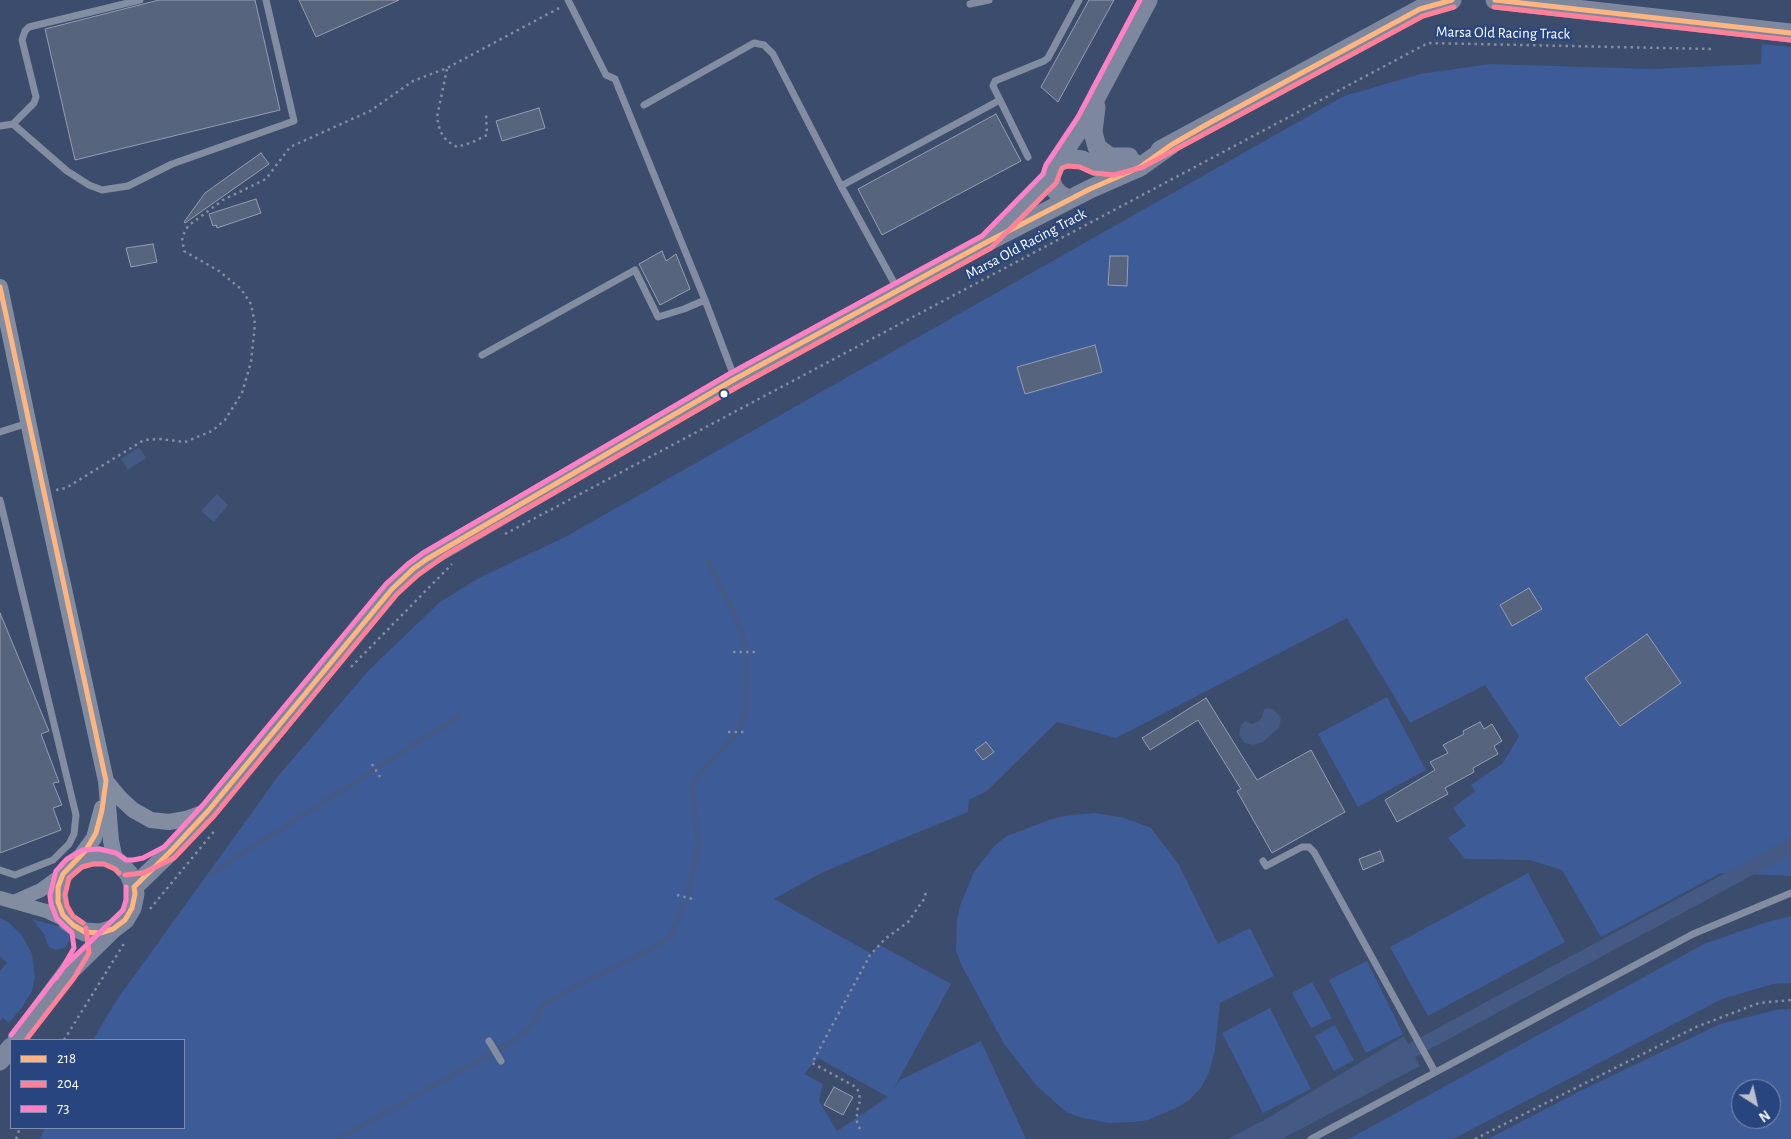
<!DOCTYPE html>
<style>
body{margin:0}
#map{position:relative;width:1791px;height:1139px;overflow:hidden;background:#3c4c6c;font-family:"Alegreya Sans",sans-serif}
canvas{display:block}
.legend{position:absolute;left:10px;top:1039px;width:175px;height:90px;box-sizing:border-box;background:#284580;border:1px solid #7e8fb3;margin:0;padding:6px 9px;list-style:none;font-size:15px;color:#fff}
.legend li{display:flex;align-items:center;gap:10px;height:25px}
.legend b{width:25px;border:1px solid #7e8fb3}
.north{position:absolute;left:1731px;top:1079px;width:50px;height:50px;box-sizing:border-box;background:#284580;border:1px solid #7e8fb3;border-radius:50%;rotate:145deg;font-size:14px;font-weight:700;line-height:20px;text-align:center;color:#fff}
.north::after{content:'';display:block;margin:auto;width:18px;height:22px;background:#bbc0cc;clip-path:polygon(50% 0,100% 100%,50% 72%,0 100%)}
</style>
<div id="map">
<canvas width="1791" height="1139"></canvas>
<ul class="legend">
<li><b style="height:6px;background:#ffb580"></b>218</li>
<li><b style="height:6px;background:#ff8098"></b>204</li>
<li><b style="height:6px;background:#ff80c5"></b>73</li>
</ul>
<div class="north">N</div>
</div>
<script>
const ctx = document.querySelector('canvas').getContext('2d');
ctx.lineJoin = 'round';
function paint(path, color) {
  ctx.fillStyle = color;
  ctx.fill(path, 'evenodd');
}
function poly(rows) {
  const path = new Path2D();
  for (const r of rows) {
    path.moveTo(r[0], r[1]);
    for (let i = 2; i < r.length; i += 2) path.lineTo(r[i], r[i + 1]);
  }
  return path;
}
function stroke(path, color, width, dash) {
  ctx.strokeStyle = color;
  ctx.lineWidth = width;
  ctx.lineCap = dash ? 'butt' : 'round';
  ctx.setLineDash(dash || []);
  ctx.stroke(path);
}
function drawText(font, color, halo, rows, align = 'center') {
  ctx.font = font + ' "Alegreya Sans",sans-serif';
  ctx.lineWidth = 4.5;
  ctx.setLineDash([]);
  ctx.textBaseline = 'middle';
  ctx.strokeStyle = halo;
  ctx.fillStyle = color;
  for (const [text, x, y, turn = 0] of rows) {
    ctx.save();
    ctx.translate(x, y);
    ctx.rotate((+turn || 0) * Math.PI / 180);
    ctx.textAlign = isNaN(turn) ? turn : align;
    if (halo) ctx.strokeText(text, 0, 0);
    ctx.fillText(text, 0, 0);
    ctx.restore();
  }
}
paint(poly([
 [1762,44,1791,47,1791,876,1721,873,1601,937,1562,870,1530,860,1465,859,1448,838,1466,826,1453,808,1475,791,1471,785,1503,763,1519,736,1485,685,1410,723,1347,618,1116,738,1057,722,987,791,969,800,968,812,899,840,821,873,774,899,872,954,878,944,951,984,894,1088,900,1080,981,1041,1026,1139,40,1139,45,1128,184,1128,184,1040,93,1040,116,1001,279,775,369,670,440,602,479,578,565,537,1344,96,1420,74,1490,64,1652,69,1761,64],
 [818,1058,888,1097,837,1131,819,1101,823,1084,804,1074],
 [1387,697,1426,770,1358,807,1318,734],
 [1095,813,1125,818,1151,828,1179,865,1218,944,1250,928,1274,976,1220,1003,1215,1050,1209,1072,1201,1088,1189,1100,1176,1108,1148,1120,1135,1122,1108,1123,1079,1117,1066,1112,1037,1086,1004,1044,962,966,956,951,957,919,961,903,974,872,994,846,1007,836,1049,820,1064,816],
 [1528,873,1565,942,1428,1016,1390,947],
 [1791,916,1791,983,1773,984,1722,999,1453,1139,1349,1139,1704,944,1767,922],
 [0,918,8,922,22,935,32,954,35,977,32,991,23,1006,9,1023,3,1018,0,1021,0,971,7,963,0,956],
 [32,919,64,928,70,935,69,941,65,948,56,950,49,947,44,934],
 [1367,961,1403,1034,1366,1053,1329,980],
 [1312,982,1332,1018,1311,1028,1292,993],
 [1270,1008,1311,1089,1263,1113,1222,1033],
 [1791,1009,1791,1139,1488,1139,1584,1089,1720,1024,1776,1010],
 [1741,1089,1771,1089,1771,1119,1741,1119],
 [1335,1025,1354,1060,1334,1071,1315,1036]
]), '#3d5b96');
paint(poly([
 [139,447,146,458,128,470,121,459],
 [217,494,228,505,214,522,201,511],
 [1268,708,1273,709,1279,715,1281,719,1279,728,1263,742,1253,745,1244,743,1239,735,1241,725,1245,721,1252,724,1259,721,1262,718,1264,709],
 [1404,1036,1420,1066,1282,1139,1228,1139,1266,1119]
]), '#445983');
stroke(poly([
 [210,874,459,716],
 [338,1139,510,1043,532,1025,542,1006,574,987,654,948,671,936,687,897,699,846,692,788,697,776,738,732,747,708,746,649,740,626,708,561]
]), '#445983', 4.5);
stroke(poly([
 [1394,1060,1791,846]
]), '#445983', 15);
const building = poly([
 [159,0,255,0,280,110,75,160,45,29,159,0],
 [299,0,399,0,316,37,299,0],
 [1089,0,1114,0,1058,102,1041,87,1089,0],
 [539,108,545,128,502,141,496,121,539,108],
 [996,114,1021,161,882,235,858,189,996,114],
 [261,153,269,164,185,223,184,222,205,193,261,153],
 [256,199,261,213,217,228,216,225,213,226,209,214,256,199],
 [153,244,157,262,131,267,126,248,153,244],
 [662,251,666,261,676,254,690,289,660,305,639,264,662,251],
 [1110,256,1128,256,1127,286,1108,285,1110,256],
 [1095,345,1102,372,1025,394,1017,367,1095,345],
 [1529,588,1542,609,1512,626,1500,605,1529,588],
 [0,613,49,731,41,734,59,782,53,783,62,805,53,808,61,830,0,853,0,613],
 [1647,634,1681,683,1620,726,1585,678,1647,634],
 [1206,698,1257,780,1311,750,1345,812,1272,853,1237,791,1241,789,1198,720,1150,750,1142,738,1206,698],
 [1480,722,1484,729,1492,724,1502,741,1494,746,1498,754,1473,768,1474,772,1445,788,1448,794,1397,822,1385,800,1435,770,1430,762,1448,753,1443,745,1464,734,1463,731,1480,722],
 [986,742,994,752,983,760,975,750,986,742],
 [1380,851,1384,861,1363,870,1359,859,1380,851],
 [834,1087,853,1097,843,1115,824,1105,834,1087]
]);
paint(building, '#57647e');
stroke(building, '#959eb1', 1);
stroke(poly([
 [447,69,437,117,440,131,447,141,457,147,473,142,487,135,486,114],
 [56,490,66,488,144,440,160,439,185,442,212,431,225,420,242,393,251,362,255,324,251,304,241,289,219,271,184,251,182,237,188,226,223,200,266,179,290,147,370,111,413,81,447,68,561,7],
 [505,534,1428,43,1711,49],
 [733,652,758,652],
 [351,667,452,564],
 [728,732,746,732],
 [372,764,380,777],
 [677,895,696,900],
 [150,909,216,829],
 [64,1040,125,942],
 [860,1129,857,1122,857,1111,860,1101,859,1092,856,1087,812,1063,870,955,885,939,908,922,924,899,927,889],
 [16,1139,20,1128],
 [1475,1139,1696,1027,1759,1003,1791,1000]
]), '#828da2', 2.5, [2.5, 4]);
stroke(poly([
 [568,0,606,75,615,79,705,300,735,379],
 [970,4,989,0],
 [1000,100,993,86,995,81,1044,61,1048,58,1079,0],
 [644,105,754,43,764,45,773,54,841,186,898,290],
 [13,124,34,103,36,97,22,40,25,31,29,27,140,0],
 [0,126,13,124,67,171,89,185,102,190,128,186,172,164,294,121,266,0],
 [841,186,1000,100,1028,157],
 [482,355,635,270,658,317,684,309,705,300],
 [0,432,28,423],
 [0,500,76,815,74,834,69,844,53,860,15,875,0,870],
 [1263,861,1266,866,1302,847,1309,847,1314,852,1435,1072],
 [489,1041,501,1061],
 [1311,1139,1693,934,1791,893]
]), '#828da2', 7);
stroke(poly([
 [0,898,46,911,67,921],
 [14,902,41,890,63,874]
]), '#828da2', 14);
stroke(poly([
 [0,287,43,493,106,781,111,841,114,855,119,863],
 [106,781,119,797,133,810,151,820,169,822,186,819,208,811],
 [78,860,94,838,102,808]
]), '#828da2', 16);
stroke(poly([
 [1495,0,1791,33],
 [1096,107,1093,132,1097,147,1110,157,1129,157],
 [1160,150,1420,9,1452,0],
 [1057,162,1067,158,1082,160,1095,166,1114,168,1133,162],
 [1069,200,1058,193,1054,188,1050,178,1052,169,1085,121,1098,94,1148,0],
 [1002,227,1050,178],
 [134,887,169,853,208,811,392,589,413,569,427,559,735,379,987,242,1090,189,1140,167,1171,145],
 [68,973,113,929,125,920,132,908,135,894,134,887,129,874,119,863,106,857,99,856,92,856,78,860,67,869,60,881,57,895,60,909,67,921,79,929,85,932,100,933,113,929],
 [17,1040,74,963],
 [0,1061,11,1047]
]), '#7d889f', 19);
stroke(poly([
 [1495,0,1791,33],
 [0,287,106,781,102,810,96,833,86,850,63,874,58,887,58,902,63,915,73,925,85,932,100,933,113,929,125,920,132,908,135,894,134,887,169,853,208,811,392,589,413,569,427,559,735,379,987,242,1090,189,1140,167,1171,145,1211,122,1420,9,1452,0]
]), '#ffb580', 5);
stroke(poly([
 [1494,7,1790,40],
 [125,875,143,873,174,858,214,816,397,594,418,575,446,555,739,386,991,248,1056,183,1062,168,1068,166,1080,167,1093,173,1114,175,1143,167,1423,16,1454,7],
 [83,923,73,916,67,906,65,895,69,878,82,867,93,864,104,864,115,869,119,873],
 [26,1040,74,978,89,953,86,928]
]), '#ff8098', 5);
stroke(poly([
 [56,978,63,968,123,910,126,900,126,887],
 [11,1035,62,969,74,948,72,933,57,919,51,904,50,895,56,871,67,859,83,850,99,849,116,853,126,860,133,860,143,858,164,847,202,806,386,584,408,564,423,553,731,373,982,236,1043,174,1046,165,1078,117,1140,0]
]), '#ff80c5', 5);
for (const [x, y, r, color] of [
 [724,394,4.5,"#fff"]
]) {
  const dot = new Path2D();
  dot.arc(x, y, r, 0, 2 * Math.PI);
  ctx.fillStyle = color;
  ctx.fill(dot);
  stroke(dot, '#284580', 2);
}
drawText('15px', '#fff', '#284580', [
 ["Marsa Old Racing Track",1503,33,1],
 ["Marsa Old Racing Track",1026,244,-28]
]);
</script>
